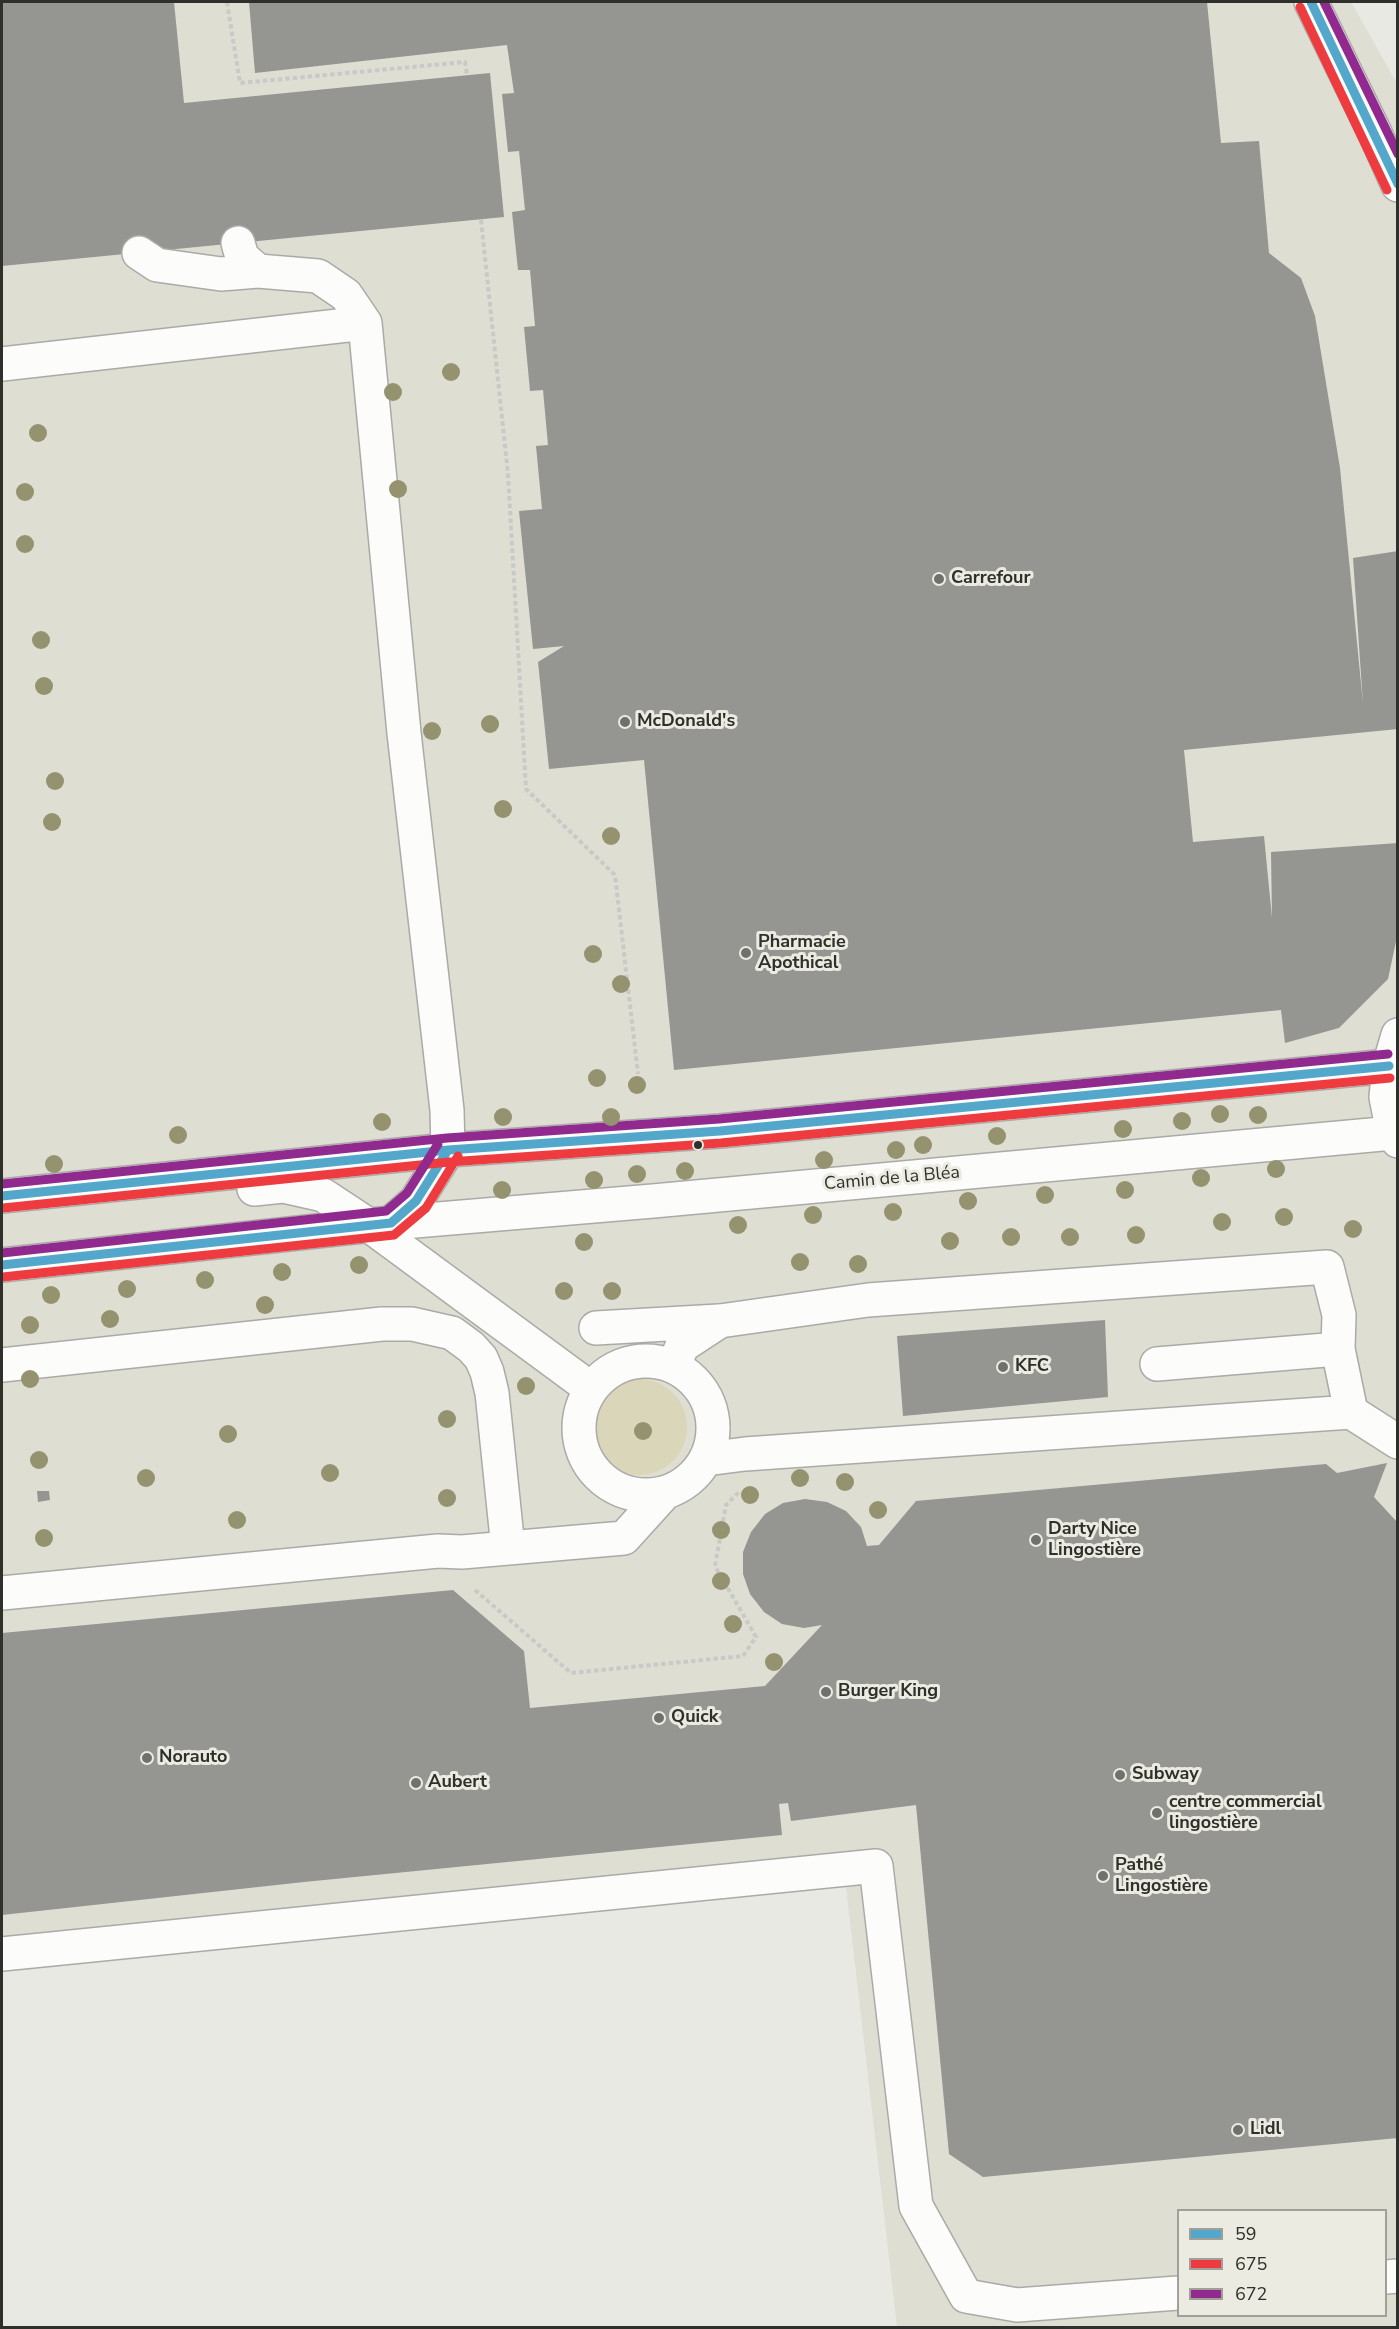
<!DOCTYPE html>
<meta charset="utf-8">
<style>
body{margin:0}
#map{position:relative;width:1399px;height:2329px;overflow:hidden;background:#e9e9e4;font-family:"Nunito Sans",sans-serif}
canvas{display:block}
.frame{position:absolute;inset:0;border:3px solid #2f2f2b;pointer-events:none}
.legend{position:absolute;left:1177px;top:2209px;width:210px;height:108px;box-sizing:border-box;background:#ebebe2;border:2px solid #a0a099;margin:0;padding:8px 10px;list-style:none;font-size:18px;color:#2f2f2b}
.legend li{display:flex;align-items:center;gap:12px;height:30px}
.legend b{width:30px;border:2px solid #a0a099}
</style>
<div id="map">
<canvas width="1399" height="2329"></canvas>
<div class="frame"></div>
<ul class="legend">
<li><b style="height:8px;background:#52a7ca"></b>59</li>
<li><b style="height:8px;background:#ee3b3f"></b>675</li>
<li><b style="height:8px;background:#902a8f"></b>672</li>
</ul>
</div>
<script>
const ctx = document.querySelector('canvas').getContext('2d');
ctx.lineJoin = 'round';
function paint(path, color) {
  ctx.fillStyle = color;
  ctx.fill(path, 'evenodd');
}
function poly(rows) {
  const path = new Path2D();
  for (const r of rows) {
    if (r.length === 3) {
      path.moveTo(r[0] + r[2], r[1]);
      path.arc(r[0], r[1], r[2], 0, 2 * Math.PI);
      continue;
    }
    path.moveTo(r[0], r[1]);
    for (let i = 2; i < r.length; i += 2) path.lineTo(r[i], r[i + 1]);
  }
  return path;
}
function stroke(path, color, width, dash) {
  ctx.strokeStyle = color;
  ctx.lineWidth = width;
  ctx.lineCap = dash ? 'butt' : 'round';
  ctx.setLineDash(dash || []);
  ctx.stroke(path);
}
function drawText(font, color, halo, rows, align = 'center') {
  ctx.font = font + ' "Nunito Sans",sans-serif';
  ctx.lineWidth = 6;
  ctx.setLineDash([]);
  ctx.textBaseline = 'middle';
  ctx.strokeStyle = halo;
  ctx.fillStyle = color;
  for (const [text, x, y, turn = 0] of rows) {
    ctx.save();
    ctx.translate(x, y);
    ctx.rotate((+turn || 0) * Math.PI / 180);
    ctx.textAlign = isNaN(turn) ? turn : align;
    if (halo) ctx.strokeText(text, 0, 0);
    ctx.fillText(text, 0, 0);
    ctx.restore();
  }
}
paint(poly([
 [2,2,1351,2,1398,85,1397,2327,897,2327,846,1887,352,1929,2,1966],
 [1178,2210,1386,2210,1386,2316,1178,2316]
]), '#dfded3');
paint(poly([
 [639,1427,48]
]), '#d9d6b9');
paint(poly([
 [2,2,174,2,184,103,490,73,504,217,2,266],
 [249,2,1207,2,1221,143,1259,141,1269,253,1301,278,1315,316,1340,468,1363,704,1353,558,1398,551,1398,729,1184,750,1193,842,1264,836,1272,918,1271,852,1398,843,1398,932,1388,979,1339,1028,1285,1043,1281,1010,674,1070,644,760,549,769,538,662,564,646,533,649,519,511,542,509,536,446,548,445,543,390,530,391,524,327,535,326,530,270,518,270,512,212,525,210,519,151,508,152,502,94,514,93,507,45,255,73],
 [1105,1320,1108,1397,903,1416,897,1336],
 [1387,1463,1374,1497,1398,1523,1398,2138,983,2177,949,2154,916,1805,791,1821,788,1803,779,1804,782,1835,304,1882,2,1915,2,1633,453,1590,524,1651,530,1708,765,1686,822,1625,804,1628,782,1624,764,1612,750,1594,743,1574,743,1552,751,1532,765,1514,783,1503,805,1499,827,1502,846,1511,861,1527,867,1546,879,1545,916,1501,1326,1464,1337,1473],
 [37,1491,49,1491,50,1500,38,1502]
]), '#959592');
const minor = poly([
 [1311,2,1375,133,1398,185],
 [238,243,242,257,258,271],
 [139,253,157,265,221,274,258,271,318,276,346,295,365,323,404,733,447,1110,448,1150,416,1201,391,1223],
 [2,364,365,323],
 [1398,1035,1389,1066,1386,1097,1393,1133,1398,1141],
 [254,1189,283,1186,323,1195,370,1226,590,1388],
 [2,1196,448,1150,720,1131,1389,1066],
 [2,1265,391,1223,653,1201,1393,1133],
 [596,1328,719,1321],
 [646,1428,67],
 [1157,1364,1338,1349],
 [2,1365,382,1324,412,1324,452,1333,471,1347,481,1358,487,1372,492,1393,508,1548],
 [674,1366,682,1346,720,1321,868,1300,1327,1267,1339,1315,1338,1349,1351,1412],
 [706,1459,745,1454,1351,1412,1398,1442],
 [2,1593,438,1551,462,1552,624,1538,662,1496],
 [2,1954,876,1866,916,2206,966,2296,1017,2305,1178,2293],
 [1386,2277,1398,2276]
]);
stroke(minor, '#aaaaa7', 36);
stroke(poly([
 [227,2,240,83,465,62,467,75],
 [481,220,508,474,526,789,615,875,638,1074],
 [475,1590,571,1673,743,1656,756,1637,715,1566,726,1505,739,1492]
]), '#c9c9c7', 4, [4.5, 3]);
stroke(minor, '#fcfcfb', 33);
stroke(poly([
 [1311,2,1398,184],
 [2,1196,448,1150,720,1131,1389,1066],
 [2,1265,391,1223,416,1201,448,1150]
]), '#52a7ca', 9);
stroke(poly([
 [1300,7,1387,190],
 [3,1208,449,1162,721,1143,1390,1078],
 [3,1277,394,1235,426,1208,458,1156]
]), '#ee3b3f', 9);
stroke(poly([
 [1324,2,1398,154],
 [2,1184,447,1138,719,1119,1388,1054],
 [2,1253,386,1211,407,1193,438,1144]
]), '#902a8f', 9);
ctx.fillStyle = '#959270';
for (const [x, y] of [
 [451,372],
 [393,392],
 [38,433],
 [398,489],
 [25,492],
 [25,544],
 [41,640],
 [44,686],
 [490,724],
 [432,731],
 [55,781],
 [503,809],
 [52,822],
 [611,836],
 [593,954],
 [621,984],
 [597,1078],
 [637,1085],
 [1220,1114],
 [1258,1115],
 [503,1117],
 [611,1117],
 [1182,1121],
 [382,1122],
 [1123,1129],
 [178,1135],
 [997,1136],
 [923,1145],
 [896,1150],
 [824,1160],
 [54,1164],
 [1276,1169],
 [685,1171],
 [637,1174],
 [1201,1178],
 [594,1180],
 [502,1190],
 [1125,1190],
 [1045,1195],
 [968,1201],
 [893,1212],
 [813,1215],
 [1284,1217],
 [1222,1222],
 [738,1225],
 [1353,1229],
 [1136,1235],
 [1011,1237],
 [1070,1237],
 [950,1241],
 [584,1242],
 [800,1262],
 [858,1264],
 [359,1265],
 [282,1272],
 [205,1280],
 [127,1289],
 [564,1291],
 [612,1291],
 [51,1295],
 [265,1305],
 [110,1319],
 [30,1325],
 [30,1379],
 [526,1386],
 [447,1419],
 [643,1431],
 [228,1434],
 [39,1460],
 [330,1473],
 [146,1478],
 [800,1478],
 [845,1482],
 [750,1495],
 [447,1498],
 [878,1510],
 [237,1520],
 [721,1530],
 [44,1538],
 [721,1581],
 [733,1624],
 [774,1662]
]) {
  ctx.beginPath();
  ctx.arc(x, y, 9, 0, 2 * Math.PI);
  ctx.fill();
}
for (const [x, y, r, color] of [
 [939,579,6,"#70706c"],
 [625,722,6,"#70706c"],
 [746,953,6,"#70706c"],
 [698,1145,5,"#2f2f2b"],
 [1003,1367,6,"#70706c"],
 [1036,1540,6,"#70706c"],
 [826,1692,6,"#70706c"],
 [659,1718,6,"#70706c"],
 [147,1758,6,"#70706c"],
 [1120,1775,6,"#70706c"],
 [416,1783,6,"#70706c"],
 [1157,1813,6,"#70706c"],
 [1103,1876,6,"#70706c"],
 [1238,2130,6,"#70706c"]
]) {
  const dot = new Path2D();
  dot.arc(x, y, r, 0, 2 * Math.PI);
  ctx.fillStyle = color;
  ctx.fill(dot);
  stroke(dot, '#ebebe2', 2);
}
drawText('bold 18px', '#2f2f2b', '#ebebe2', [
 ["Carrefour",951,579],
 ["McDonald's",637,722],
 ["Pharmacie",758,943],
 ["Apothical",758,964],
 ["KFC",1015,1367],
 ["Darty Nice",1048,1530],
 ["Lingostière",1048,1551],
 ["Burger King",838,1692],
 ["Quick",671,1718],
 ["Norauto",159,1758],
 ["Subway",1132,1775],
 ["Aubert",428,1783],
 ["centre commercial",1169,1803],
 ["lingostière",1169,1824],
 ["Pathé",1115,1866],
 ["Lingostière",1115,1887],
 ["Lidl",1250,2130]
], 'left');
drawText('18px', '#2f2f2b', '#ebebe2', [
 ["Camin de la Bléa",892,1179,-5]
]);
</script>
